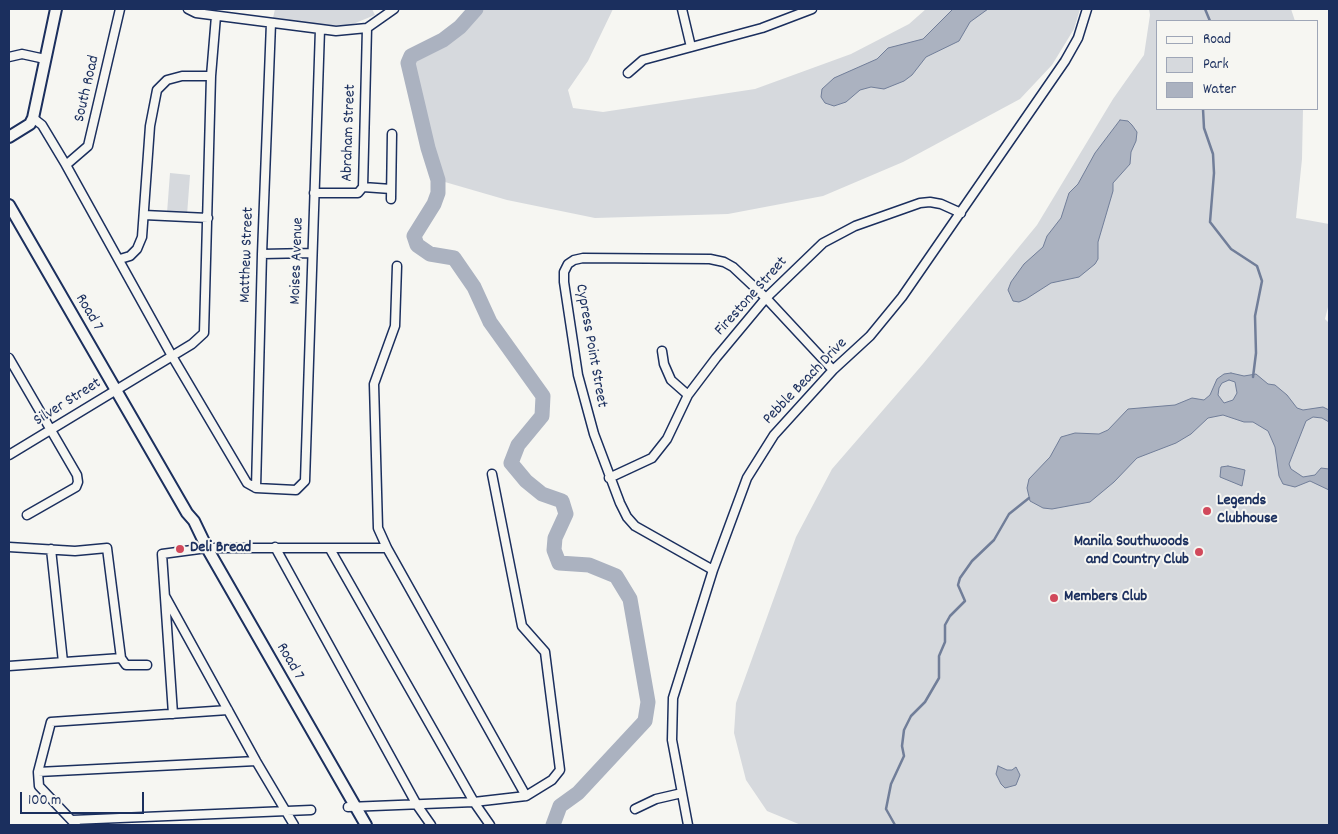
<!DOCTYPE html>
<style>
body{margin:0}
#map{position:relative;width:1338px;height:834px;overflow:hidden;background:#f6f6f2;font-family:Dekko,sans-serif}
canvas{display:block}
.frame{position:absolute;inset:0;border:10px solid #1b2f5e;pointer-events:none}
.legend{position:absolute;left:1156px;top:20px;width:162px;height:90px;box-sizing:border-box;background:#f6f6f2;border:1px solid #9ea6b7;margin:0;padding:6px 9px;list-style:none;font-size:15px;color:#1b2f5e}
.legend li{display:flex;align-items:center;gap:10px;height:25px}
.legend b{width:25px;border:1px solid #9ea6b7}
.scale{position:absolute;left:20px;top:792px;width:124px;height:22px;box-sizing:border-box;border:2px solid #1b2f5e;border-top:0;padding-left:6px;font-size:15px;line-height:18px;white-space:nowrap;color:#1b2f5e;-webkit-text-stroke:4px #f6f6f2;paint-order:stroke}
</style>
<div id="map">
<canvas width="1338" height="834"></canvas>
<div class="frame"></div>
<ul class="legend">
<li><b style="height:6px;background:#f6f6f2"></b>Road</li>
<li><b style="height:14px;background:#d6d9dd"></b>Park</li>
<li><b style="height:14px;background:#abb2c0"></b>Water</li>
</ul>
<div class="scale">100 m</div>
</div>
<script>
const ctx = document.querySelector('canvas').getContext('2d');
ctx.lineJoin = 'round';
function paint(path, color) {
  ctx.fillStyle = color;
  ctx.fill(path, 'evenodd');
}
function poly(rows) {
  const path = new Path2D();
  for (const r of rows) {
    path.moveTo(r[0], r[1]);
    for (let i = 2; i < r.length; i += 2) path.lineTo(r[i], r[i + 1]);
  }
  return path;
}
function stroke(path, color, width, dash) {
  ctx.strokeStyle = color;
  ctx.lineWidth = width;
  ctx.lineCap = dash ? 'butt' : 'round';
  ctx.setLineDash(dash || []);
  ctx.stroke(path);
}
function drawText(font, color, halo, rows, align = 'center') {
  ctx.font = font + ' Dekko,sans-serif';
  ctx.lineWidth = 4;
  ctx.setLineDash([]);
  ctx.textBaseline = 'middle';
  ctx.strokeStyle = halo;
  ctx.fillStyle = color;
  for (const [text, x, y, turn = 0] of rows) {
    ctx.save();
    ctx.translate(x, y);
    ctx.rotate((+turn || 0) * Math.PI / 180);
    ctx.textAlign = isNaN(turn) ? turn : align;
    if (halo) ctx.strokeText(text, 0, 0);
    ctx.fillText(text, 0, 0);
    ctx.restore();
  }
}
paint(poly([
 [275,9,372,9,375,15,348,26,311,24,273,18],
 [476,9,613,9,588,61,568,90,573,108,603,112,755,89,851,54,909,24,926,9,1080,9,1074,29,1052,65,1020,99,903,162,823,196,728,214,595,218,507,200,438,180,428,148,408,63,411,56,443,40,460,27],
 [1149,9,1291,9,1295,21,1157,21,1157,109,1303,109,1302,159,1296,218,1329,224,1329,303,1325,319,1329,323,1329,825,801,825,767,811,746,780,734,733,736,703,796,537,832,469,923,364,1037,225,1113,99,1144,55,1150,15],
 [170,173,190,175,187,215,167,213]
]), '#d6d9dd');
const water = poly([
 [953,9,988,9,970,22,959,41,926,57,912,75,904,81,884,89,871,87,860,90,846,102,834,106,825,103,821,97,822,89,834,78,877,59,888,48,923,39,953,9],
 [1120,120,1128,121,1132,125,1137,132,1136,141,1131,152,1130,164,1113,183,1113,191,1098,242,1098,259,1095,264,1079,277,1051,283,1026,299,1019,302,1013,301,1008,290,1011,282,1024,264,1043,247,1047,236,1061,218,1069,193,1078,184,1095,153,1120,120],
 [1231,373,1244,376,1256,374,1268,384,1275,385,1287,395,1297,408,1303,410,1323,407,1329,410,1329,422,1322,418,1313,417,1306,421,1289,464,1291,469,1303,477,1315,475,1321,468,1329,469,1329,490,1310,481,1295,487,1283,484,1279,476,1275,447,1268,431,1253,422,1244,422,1223,415,1208,418,1191,434,1176,443,1137,458,1114,482,1090,502,1052,509,1043,508,1030,501,1027,488,1029,479,1050,457,1061,437,1075,433,1099,434,1108,430,1128,409,1175,405,1192,398,1204,400,1210,395,1217,379,1224,374,1231,373],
 [1229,380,1235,382,1237,393,1233,400,1224,403,1218,395,1219,388,1222,383,1229,380],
 [1228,466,1245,470,1242,486,1220,477,1221,467,1228,466],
 [998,766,1007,770,1012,770,1016,767,1020,775,1016,785,1005,788,1001,784,996,774,998,766]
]);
paint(water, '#abb2c0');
stroke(water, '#717e99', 1);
stroke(poly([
 [1205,9,1210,21],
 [1203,109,1204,128,1213,154,1214,173,1210,222,1231,249,1257,266,1262,281,1255,316,1256,353,1253,377],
 [895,825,886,809,891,784,904,756,902,746,904,730,911,716,925,702,939,678,939,656,945,642,945,625,950,616,965,601,958,585,960,578,972,561,994,540,1009,514,1029,498]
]), '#717e99', 2.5);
stroke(poly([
 [476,9,460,27,443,40,411,56,408,63,428,148,438,180,438,193,434,204,414,236,417,245,430,254,454,258,474,287,490,322,543,396,542,416,518,445,511,463,526,481,542,494,562,501,566,514,555,538,554,550,559,563,589,565,616,576,630,599,648,702,645,721,578,793,560,806,553,825]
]), '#abb2c0', 15);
const minor = poly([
 [188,9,196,13,336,31,367,28,394,9],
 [682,9,691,47],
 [9,57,22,54,45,59],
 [628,73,643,60,762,28,812,9],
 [33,118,42,125,66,165,172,356,247,483,256,488,296,490,305,481,320,29],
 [66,165,88,146,120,9],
 [363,187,391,189],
 [314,193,358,193,363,187,367,28],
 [391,199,392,134],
 [144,215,208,218],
 [262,254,311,253],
 [120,259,130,256,137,249,142,237,150,126,157,90,167,80,182,76,211,76],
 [397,266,395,326,374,384,378,528,387,548,526,796],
 [662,351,664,364,671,380,688,395],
 [9,358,77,475,78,482,76,487,27,515],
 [9,455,192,344,204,333,211,76,216,16],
 [609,478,652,458,667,439,688,395,716,358,766,298,823,243,855,226,920,203,930,202,941,204,961,213],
 [256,488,262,254,271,23],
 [9,547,75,551,107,548,121,658,126,665,147,665],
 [275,547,417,805,431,825],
 [51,549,63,662],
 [330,549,474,802,490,825],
 [713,570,635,526,627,517,620,503,594,434,578,375,564,282,564,272,568,264,574,260,583,258,710,259,724,262,733,267,766,298,833,370],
 [165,596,256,761,294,825],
 [9,666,121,658],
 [173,714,162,554,207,548,387,548],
 [38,772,256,761],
 [348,807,474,802,526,796,552,780,560,770,545,652,522,626,492,474],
 [635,809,656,799,682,793],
 [72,820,311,810],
 [76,825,39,786,38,772,51,722,228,710],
 [688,825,672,740,673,698,713,570,747,478,774,435,833,370,870,336,902,297,1065,61,1078,38,1087,9]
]);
const tertiary = poly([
 [9,137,30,124,33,118,56,9],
 [9,205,187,513,194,521,207,548,366,825]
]);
stroke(minor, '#1b2f5e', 11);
stroke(tertiary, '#1b2f5e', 14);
stroke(minor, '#f6f6f2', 8);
stroke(tertiary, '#f6f6f2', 10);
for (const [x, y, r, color] of [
 [1207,511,5,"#d1495b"],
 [180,549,5,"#d1495b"],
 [1199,552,5,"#d1495b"],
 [1054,598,5,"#d1495b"]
]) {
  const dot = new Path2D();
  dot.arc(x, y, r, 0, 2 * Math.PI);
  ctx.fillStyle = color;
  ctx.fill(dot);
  stroke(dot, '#f6f6f2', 2);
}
drawText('16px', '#1b2f5e', '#f6f6f2', [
 ["South Road",88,89,-77],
 ["Abraham Street",350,133,-88],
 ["Matthew Street",248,255,-88],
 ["Moises Avenue",298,261,-88],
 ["Firestone Street",752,297,-48],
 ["Road 7",88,313,60],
 ["Cypress Point Street",590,346,80],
 ["Pebble Beach Drive",806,382,-46],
 ["Silver Street",68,403,-32],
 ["Road 7",289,662,60]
]);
drawText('bold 16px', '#1b2f5e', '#f6f6f2', [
 ["Legends",1217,502],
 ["Clubhouse",1217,520],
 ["Manila Southwoods",1189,543,"right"],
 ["and Country Club",1189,561,"right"],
 ["Deli Bread",190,549],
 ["Members Club",1064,598]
], 'left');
</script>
